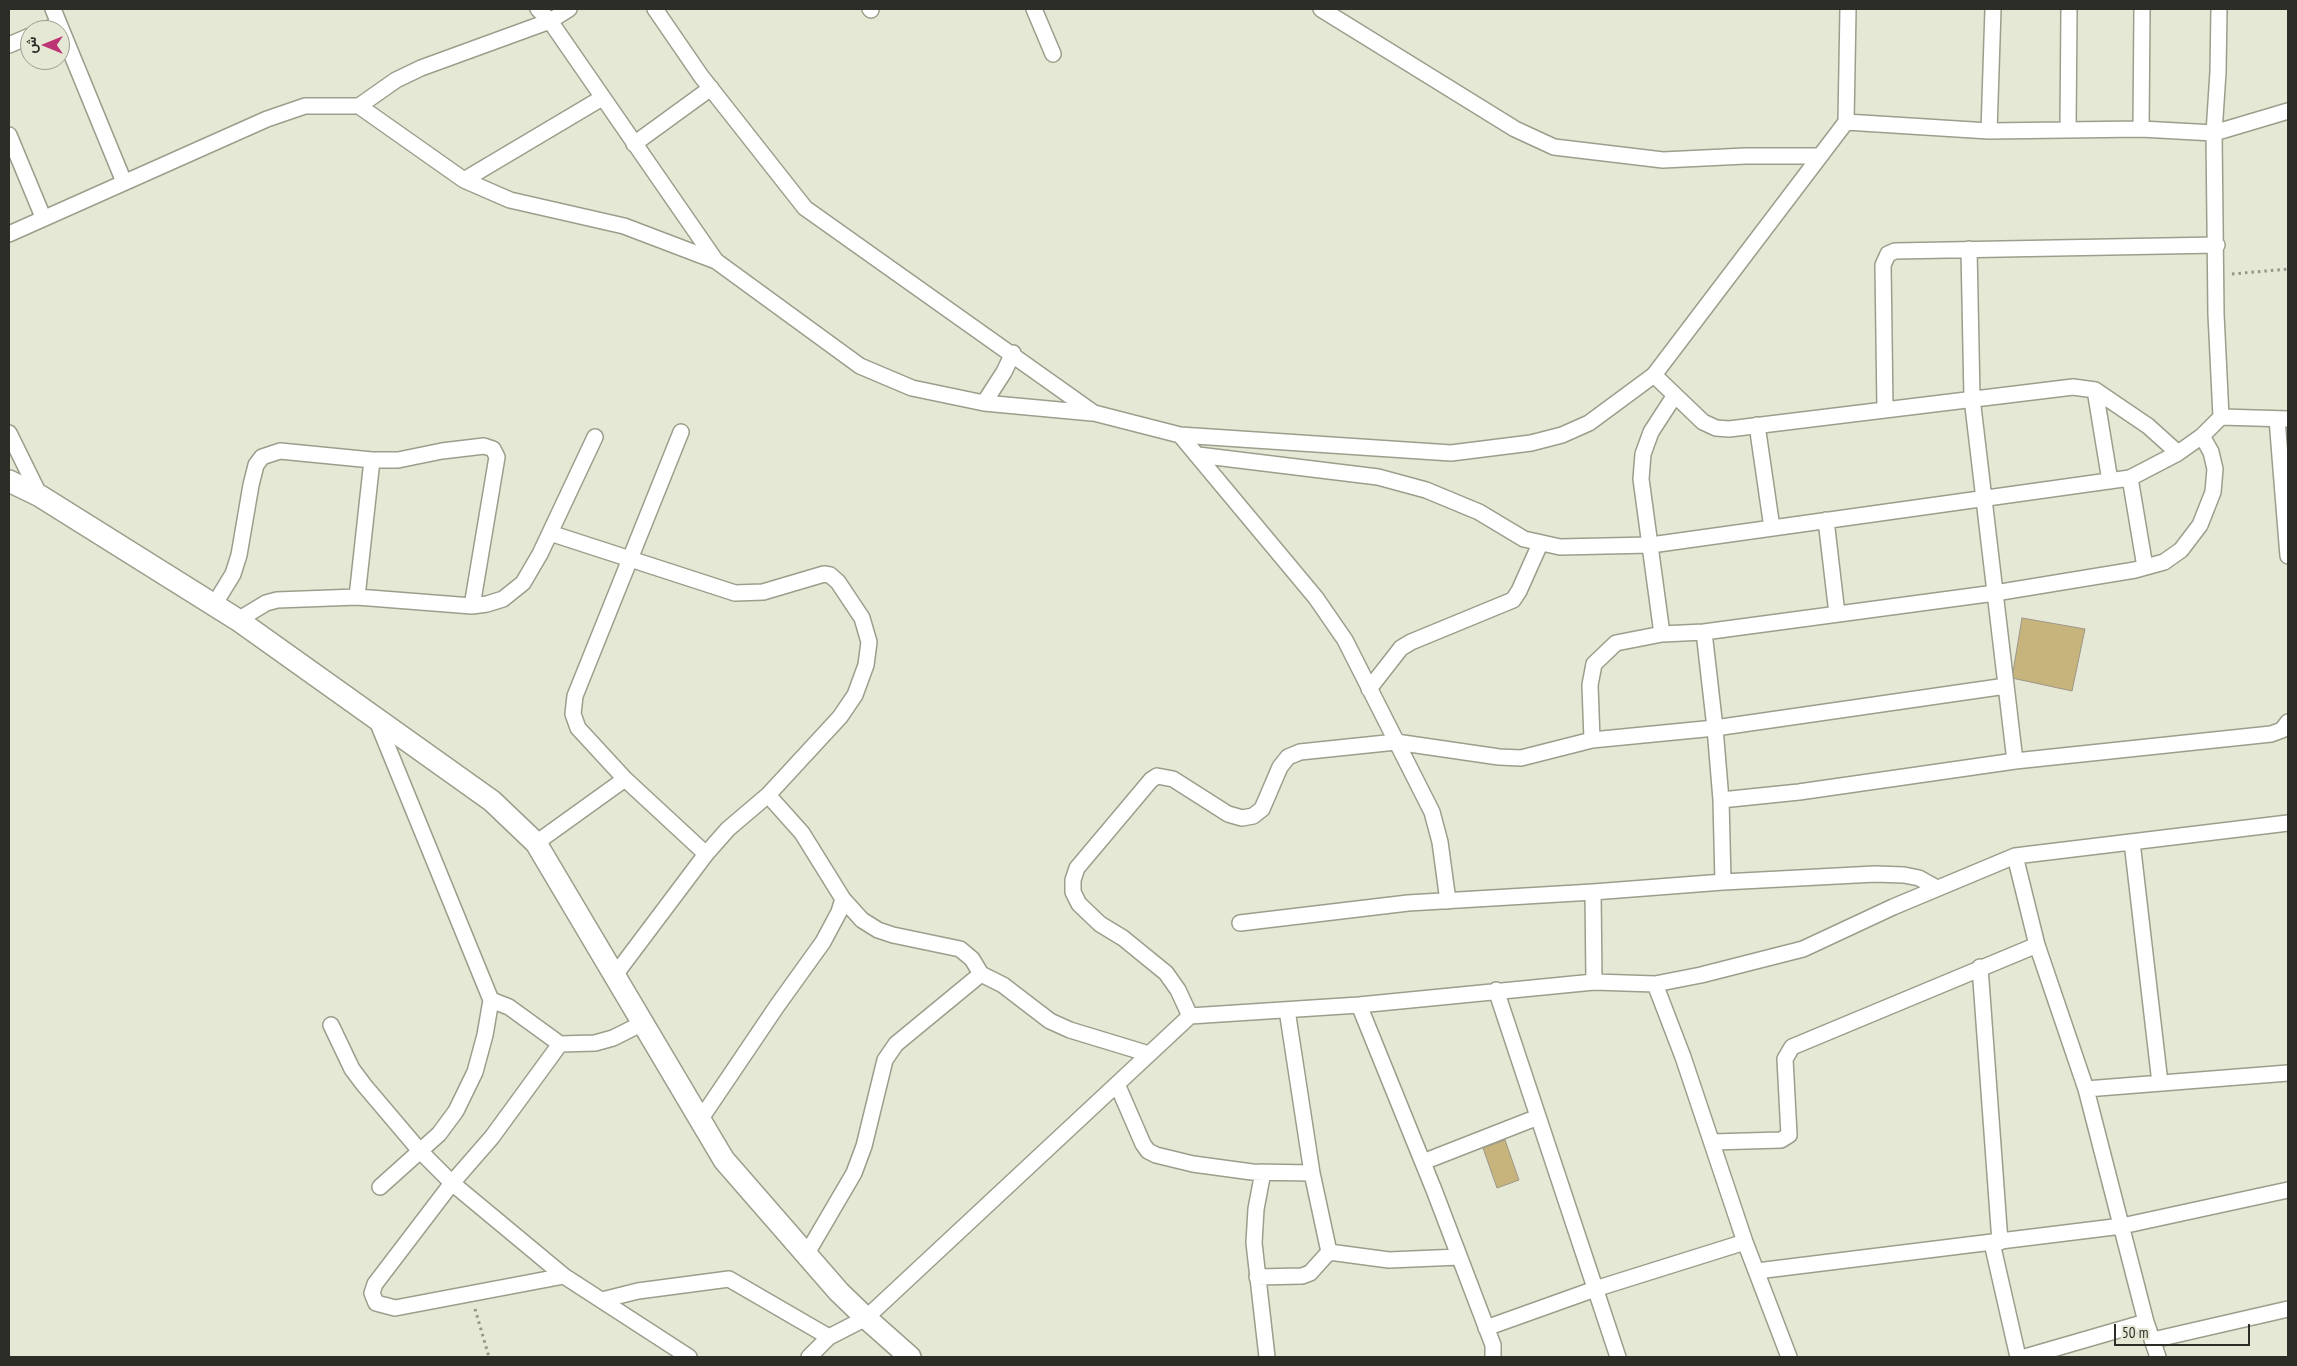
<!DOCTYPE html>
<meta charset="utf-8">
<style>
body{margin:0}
#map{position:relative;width:2297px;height:1366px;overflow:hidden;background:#e5e8d5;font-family:"PT Sans Narrow",Vazirmatn,sans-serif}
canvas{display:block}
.frame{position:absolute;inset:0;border:10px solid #2c2d26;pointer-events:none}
.north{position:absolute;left:20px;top:20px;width:50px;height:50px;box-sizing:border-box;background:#e5e8d5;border:1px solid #9b9d8f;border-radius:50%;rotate:270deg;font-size:14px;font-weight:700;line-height:20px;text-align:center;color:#2c2d26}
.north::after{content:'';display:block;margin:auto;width:18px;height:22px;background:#bc3473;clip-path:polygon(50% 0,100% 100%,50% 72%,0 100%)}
.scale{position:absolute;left:2114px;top:1324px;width:136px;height:22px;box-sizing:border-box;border:2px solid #2c2d26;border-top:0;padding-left:6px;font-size:15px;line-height:18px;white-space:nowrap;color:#2c2d26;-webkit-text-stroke:4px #e5e8d5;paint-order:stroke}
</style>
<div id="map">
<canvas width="2297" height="1366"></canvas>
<div class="frame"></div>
<div class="north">ش</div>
<div class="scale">50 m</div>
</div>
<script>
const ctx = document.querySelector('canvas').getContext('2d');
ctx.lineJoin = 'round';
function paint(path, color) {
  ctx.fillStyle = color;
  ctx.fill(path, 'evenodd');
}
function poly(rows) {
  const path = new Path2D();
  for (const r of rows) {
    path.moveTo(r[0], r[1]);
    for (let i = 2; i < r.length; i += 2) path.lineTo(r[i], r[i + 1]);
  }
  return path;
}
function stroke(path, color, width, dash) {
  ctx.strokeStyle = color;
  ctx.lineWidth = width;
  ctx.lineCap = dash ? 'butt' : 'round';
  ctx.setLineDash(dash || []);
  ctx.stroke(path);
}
const building = poly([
 [2022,618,2085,629,2072,691,2012,678,2022,618],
 [1505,1140,1519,1180,1497,1188,1483,1148,1505,1140]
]);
paint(building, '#c7b47d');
stroke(building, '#9c9685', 1);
const street = poly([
 [53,9,124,182],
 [655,9,701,76,805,208,1094,413,1180,435,1451,453,1531,443,1562,435,1589,423,1654,375,1846,122,1848,9],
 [870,9,871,10],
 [1034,9,1053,54],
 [1321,9,1515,129,1554,147,1663,160,1745,156,1820,156],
 [45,30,59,24],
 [9,45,30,36],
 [359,106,464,180,602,98],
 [1846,122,1989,131,2141,129,2214,133,2288,111],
 [2141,129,2142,9],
 [2068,130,2069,9],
 [1989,131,1993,9],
 [9,135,43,217],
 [634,144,711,88],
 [464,180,510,200,624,226,716,261,550,21,538,9],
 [9,234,267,119,305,106,359,106,396,80,421,68,550,21,569,9],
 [1969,249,1972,398,2015,761],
 [716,261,860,366,912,388,984,403,1092,413],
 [1654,375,1703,422,1716,428,1729,429,2073,387,2095,390,2148,426,2178,453],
 [2095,390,2110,481],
 [984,403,1004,372,1013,353],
 [1885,409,1883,265,1888,254,1895,251,2217,245],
 [2221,417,2288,419],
 [2277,419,2288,556],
 [1757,425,1772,528],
 [9,433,40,496],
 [1180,435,1316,598,1345,640,1432,812,1440,842,1448,901],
 [1198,455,1378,477,1426,490,1479,512,1524,539,1560,547,1651,545,2130,478,2178,453,2202,436,2221,417,2216,314,2214,133,2218,72,2219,9],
 [2130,478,2145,567],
 [1826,520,1837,614],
 [550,533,735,593,763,592,824,574,830,575,838,582,862,618,869,642,866,665,855,695,840,717,768,795,728,829,706,854,625,779],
 [357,597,372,460],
 [214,605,233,574,239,555,251,485,256,465,262,457,280,451,372,460,398,460,442,451,484,446,493,449,497,457,472,606],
 [238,620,266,603,277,600,357,597,472,606,487,604,503,599,523,583,540,554,595,437],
 [1704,632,1995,593,2135,570,2164,562,2181,550,2200,525,2213,492,2215,469,2211,452,2202,436],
 [1662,634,1641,479,1643,454,1651,432,1675,395],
 [1369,689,1401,648,1411,642,1513,600,1519,591,1540,544],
 [377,721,491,1000,485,1035,475,1072,456,1111,439,1134,380,1187],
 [768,795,802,833,843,899,862,920,878,930,893,935,960,949,972,959,981,974],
 [1721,800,1799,792,2015,761,2271,734,2282,730,2288,722],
 [2132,842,2160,1083],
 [536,843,625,779,578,728,573,714,575,696,681,432],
 [2015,856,2037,945,2086,1089,2146,1322,2158,1357],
 [1723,882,1875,874,1904,875,1919,878,1937,888],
 [1593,892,1594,982],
 [1240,923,1408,903,1593,892,1723,882,1721,800,1715,728,1704,632,1662,634,1616,643,1594,664,1590,685,1592,740,1715,728,2006,686],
 [1980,967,2000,1242],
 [615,975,706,854],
 [1655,984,1683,1057,1745,1242,1789,1357],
 [1496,990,1618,1357],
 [491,1000,509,1007,560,1044,595,1043,613,1038,643,1023],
 [1359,1005,1434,1190,1493,1345,1493,1357],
 [1287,1010,1312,1173,1329,1252,1389,1260,1459,1257],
 [1190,1016,1178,990,1166,973,1123,938,1100,924,1079,904,1073,892,1073,880,1077,868,1151,780,1157,776,1173,779,1228,814,1242,818,1253,816,1262,809,1280,767,1288,757,1300,752,1396,742,1499,757,1521,758,1592,740],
 [331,1025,352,1069,364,1085,420,1151,452,1183,564,1276,689,1357],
 [560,1044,492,1137,452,1183,375,1284,372,1293,376,1303,395,1308,564,1276],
 [1117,1084,1143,1144,1148,1151,1156,1155,1193,1164,1252,1172,1312,1173],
 [2086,1089,2288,1073],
 [700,1120,777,1006,823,942,839,912,843,899],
 [1712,1142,1781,1140,1789,1135,1785,1059,1792,1047,2037,945],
 [1423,1162,1538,1117],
 [1263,1172,1256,1209,1254,1243,1267,1357],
 [1992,1243,2018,1357],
 [806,1255,854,1173,864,1146,885,1060,896,1044,981,974,1003,985,1050,1021,1070,1030,1149,1054],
 [1757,1271,2122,1226,2288,1190],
 [1257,1277,1302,1276,1310,1273,1329,1252],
 [602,1300,638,1291,729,1279,829,1337],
 [1486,1328,1595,1289,1745,1242],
 [2153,1340,2288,1309],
 [809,1357,829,1337,866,1318,1190,1016,1359,1005,1594,982,1655,984,1701,975,1803,949,1893,907,2015,856,2288,823],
 [2025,1357,2146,1322]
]);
const secondary = poly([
 [9,481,40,496,238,620,492,801,536,843,724,1160,839,1292,866,1318,910,1357]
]);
stroke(street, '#9c9e8c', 18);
stroke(secondary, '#9c9e8c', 24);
stroke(poly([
 [2232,274,2288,269],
 [475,1309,489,1357]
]), '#939587', 3, [2.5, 4]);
stroke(street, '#fff', 15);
stroke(secondary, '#fff', 21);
</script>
